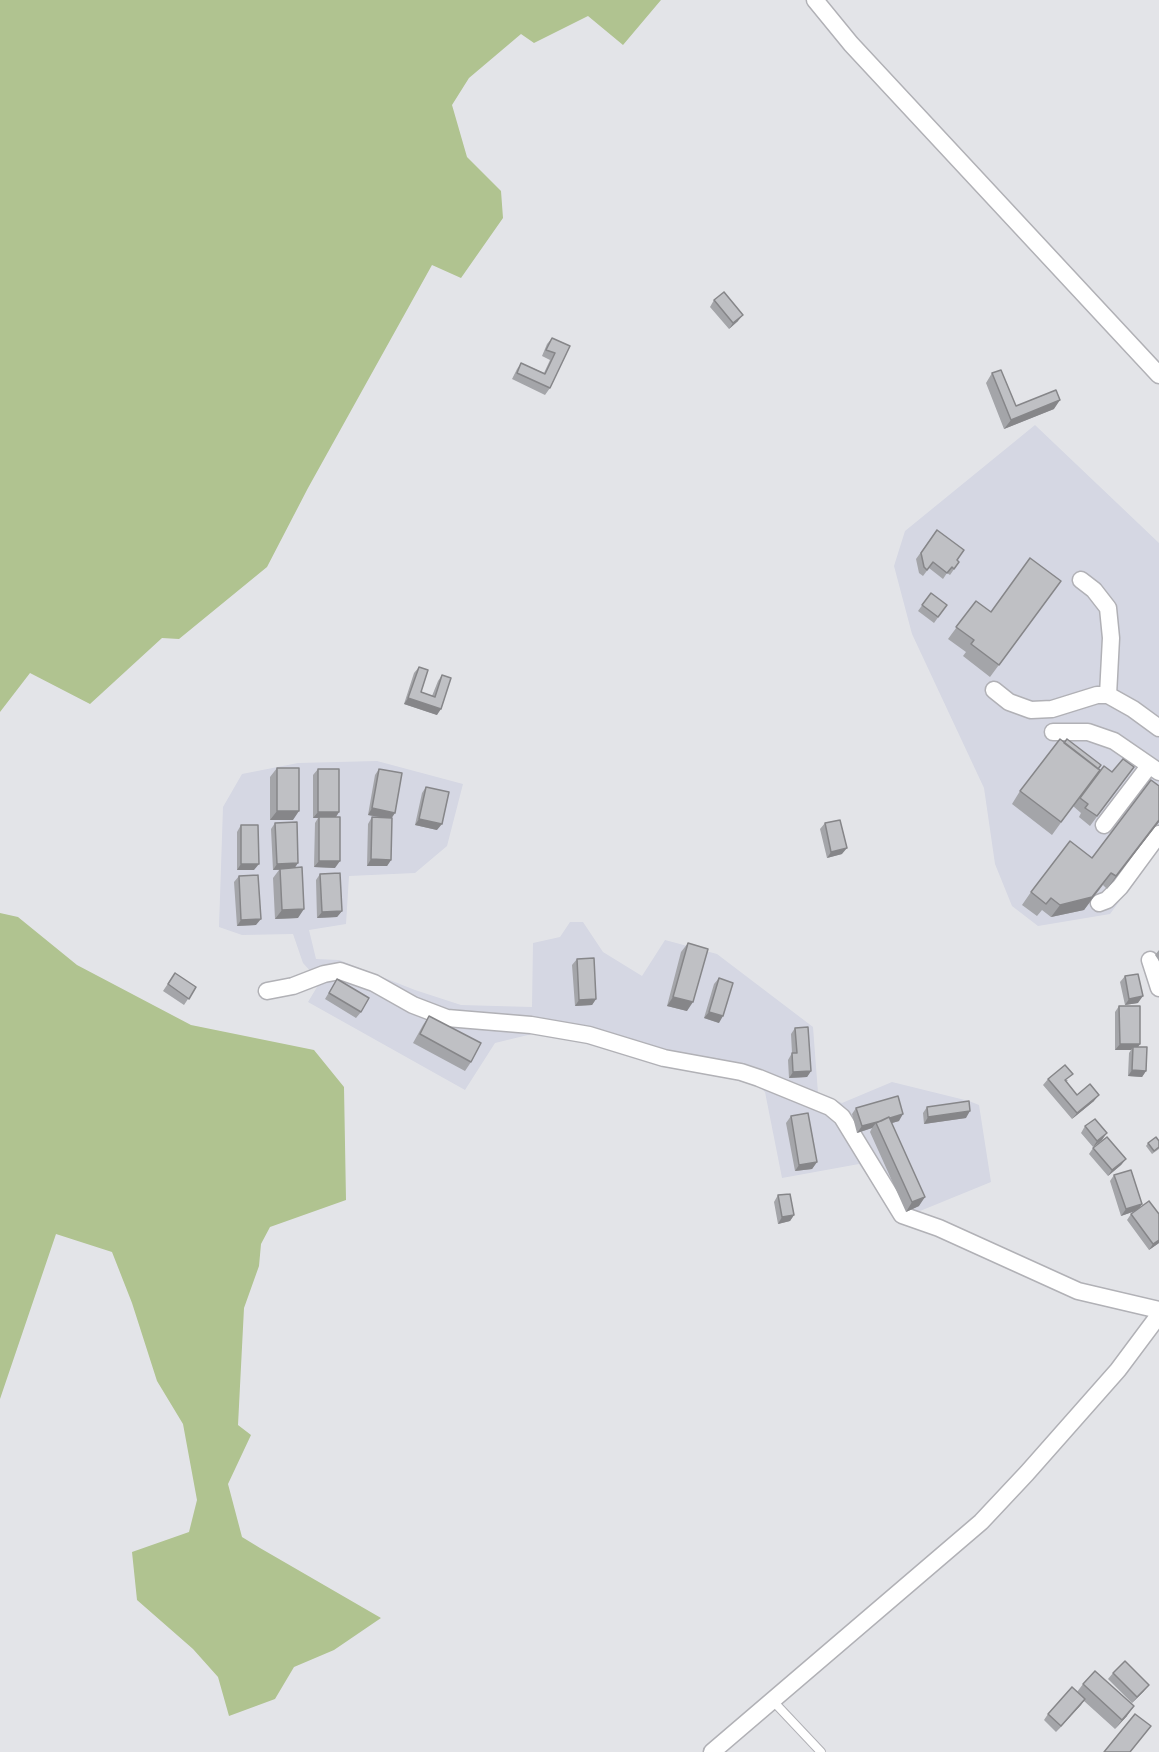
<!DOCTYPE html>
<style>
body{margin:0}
canvas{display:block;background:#e3e4e8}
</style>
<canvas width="1159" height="1752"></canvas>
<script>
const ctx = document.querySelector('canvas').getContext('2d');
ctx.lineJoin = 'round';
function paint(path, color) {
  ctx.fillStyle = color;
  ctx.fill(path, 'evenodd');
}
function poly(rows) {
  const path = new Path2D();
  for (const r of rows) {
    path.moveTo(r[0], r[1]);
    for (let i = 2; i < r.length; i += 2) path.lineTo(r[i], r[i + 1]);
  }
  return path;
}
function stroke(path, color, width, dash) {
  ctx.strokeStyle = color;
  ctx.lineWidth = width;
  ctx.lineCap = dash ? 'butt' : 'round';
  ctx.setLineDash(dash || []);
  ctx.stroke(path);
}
paint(poly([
 [1035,425,1159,543,1159,848,1110,914,1038,926,1012,906,995,864,984,788,912,634,894,566,905,531],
 [377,761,463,784,447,846,415,873,349,876,346,924,309,930,316,959,339,960,415,990,461,1005,532,1007,533,943,560,937,570,922,583,922,603,952,642,976,665,940,717,954,813,1027,818,1093,842,1103,892,1082,969,1101,979,1105,991,1182,898,1220,859,1164,782,1178,765,1092,755,1083,590,1043,532,1034,495,1043,465,1090,308,1002,320,982,303,963,293,934,242,935,219,927,223,807,242,774,298,763]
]), '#d5d7e3');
paint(poly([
 [0,0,661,0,623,45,588,16,534,43,521,34,469,78,452,105,467,157,501,191,503,218,461,278,432,265,308,488,267,567,179,639,162,638,90,704,30,673,0,712],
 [0,913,18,917,77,965,191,1025,314,1050,344,1087,346,1200,270,1227,261,1244,259,1266,244,1308,238,1425,251,1435,228,1484,242,1537,260,1548,381,1618,334,1650,294,1667,275,1699,229,1716,218,1677,193,1649,137,1600,132,1552,189,1532,197,1500,183,1424,157,1381,132,1303,112,1252,56,1234,0,1399]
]), '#b0c390');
const service = poly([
 [772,1700,821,1752]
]);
const minor = poly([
 [815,0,851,44,1159,375],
 [1081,580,1094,590,1108,608,1111,638,1108,695],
 [994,690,1009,702,1031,710,1052,709,1097,695,1108,695,1133,709,1159,728],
 [1053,732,1088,732,1114,741,1159,772],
 [1104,825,1149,766],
 [1099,903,1107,900,1120,887,1159,834],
 [1150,960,1159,988],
 [267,991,293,986,324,974,340,971,374,983,413,1005,447,1018,531,1025,589,1035,664,1058,741,1072,759,1078,830,1107,842,1117,902,1215,939,1228,1078,1291,1159,1310],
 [712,1752,981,1522,1027,1473,1118,1370,1159,1315]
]);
stroke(service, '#b1b1b6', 10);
stroke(minor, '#b1b1b6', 19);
stroke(service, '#fff', 8);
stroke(minor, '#fff', 16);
paint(poly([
 [714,300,738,321,729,329,710,307],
 [552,338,570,346,550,388,545,395,512,379,517,369,521,363,544,373,550,360,542,356,547,344],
 [992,373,1016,406,1054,409,1004,429,986,383],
 [937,530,957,560,959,562,950,575,947,573,943,579,929,568,923,576,919,573,916,559],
 [931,593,947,605,934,623,918,611],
 [1052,593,990,677,963,656,966,652,948,639,976,601,991,612],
 [419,667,421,692,432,696,438,681,442,675,437,715,404,704,414,673],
 [1134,767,1090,826,1079,817,1081,813,1073,806,1052,835,1012,804,1020,791,1099,769,1100,770,1112,772],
 [277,768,293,820,270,820,270,777],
 [318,769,339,812,336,817,335,868,314,867,315,823,318,818,313,818,313,775],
 [379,769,391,818,391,860,387,866,367,866,368,824,372,817,384,818,368,815,375,775],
 [1159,786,1159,822,1107,889,1103,885,1084,910,1051,917,1042,910,1037,916,1022,905,1031,892,1092,858],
 [426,787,437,830,415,825,422,793],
 [275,823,295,868,298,918,275,919,273,878,279,870,273,870,271,829],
 [825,823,842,854,827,858,820,829],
 [241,825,254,870,237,870,237,832],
 [320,874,342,911,337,917,317,918,316,880],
 [239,876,256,925,237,926,234,882],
 [688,943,687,1011,667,1006,681,952],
 [1159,950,1159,961,1155,955],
 [577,959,596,999,592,1005,575,1006,572,965],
 [175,973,196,987,184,1005,163,991],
 [1125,976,1138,1003,1125,1005,1120,982],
 [719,978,719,1023,704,1018,714,984],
 [337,979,361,1012,356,1018,325,999],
 [1119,1006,1140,1044,1138,1047,1146,1071,1142,1077,1128,1076,1129,1053,1131,1050,1115,1050,1115,1012],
 [429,1016,471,1062,465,1071,413,1043,423,1025],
 [795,1028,811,1071,807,1077,789,1078,788,1060,792,1053,791,1034],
 [1048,1079,1068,1080,1066,1082,1077,1095,1094,1101,1072,1119,1043,1085],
 [927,1107,966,1118,924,1124,923,1113],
 [856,1108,899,1121,892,1123,919,1206,906,1212,870,1132,872,1128,857,1133,852,1114],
 [791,1116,817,1162,812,1169,795,1171,786,1123],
 [1085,1126,1102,1140,1093,1147,1081,1133],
 [1159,1141,1159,1149,1152,1154,1146,1146,1148,1143],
 [1093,1148,1126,1159,1121,1165,1108,1176,1089,1154],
 [1114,1175,1142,1204,1139,1208,1159,1214,1159,1243,1149,1250,1127,1220,1131,1214,1135,1211,1121,1216,1110,1181],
 [778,1195,794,1215,790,1221,778,1224,774,1202],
 [1113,1673,1144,1691,1132,1703,1108,1679],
 [1083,1684,1127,1716,1115,1729,1084,1701,1056,1732,1044,1720,1048,1714,1077,1692]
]), '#a4a5a9');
paint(poly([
 [743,315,738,321,729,329,733,323],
 [1060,400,1054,409,1004,429,1011,420],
 [408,698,441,709,437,715,404,704],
 [372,808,395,813,391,819,368,815],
 [277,811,299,811,293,820,270,820],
 [318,812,339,812,335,818,319,817,318,818,313,818],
 [419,819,442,824,437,830,415,825],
 [1159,820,1159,822,1107,889,1116,876],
 [847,848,842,854,827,858,831,852],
 [371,859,391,860,387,866,367,866],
 [319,861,340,861,335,868,314,867],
 [298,863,294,869,273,870,277,864],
 [241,864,259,864,254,870,237,870],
 [1111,873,1084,910,1051,917,1060,905],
 [304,909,298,918,275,919,282,910],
 [342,911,337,917,317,918,322,912],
 [261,919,256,925,237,926,241,920],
 [1143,996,1138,1003,1125,1005,1129,999],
 [673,997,693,1002,687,1011,667,1006],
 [596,999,592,1005,575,1006,579,1000],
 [709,1012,723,1016,719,1023,704,1018],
 [1120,1044,1140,1044,1136,1050,1133,1047,1131,1050,1115,1050],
 [1132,1070,1146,1071,1142,1077,1128,1076],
 [811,1071,807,1077,789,1078,793,1072],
 [1099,1095,1094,1101,1072,1119,1077,1113],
 [970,1111,966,1118,924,1124,928,1117],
 [903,1114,899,1121,878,1127,876,1123,872,1128,857,1133,862,1126],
 [1107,1133,1102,1140,1093,1147,1097,1141],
 [1126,1159,1121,1165,1108,1176,1112,1170],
 [817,1162,812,1169,795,1171,799,1165],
 [925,1197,919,1206,906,1212,912,1202],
 [1142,1204,1138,1210,1121,1216,1126,1209],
 [794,1215,790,1221,778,1224,782,1217],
 [1159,1240,1159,1243,1149,1250,1153,1244],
 [1149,1685,1144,1691,1132,1703,1137,1697],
 [1085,1699,1081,1705,1056,1732,1061,1726],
 [1134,1706,1127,1716,1115,1729,1122,1720]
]), '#868689');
const building = poly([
 [724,292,743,315,733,323,714,300,724,292],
 [552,338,570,346,550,388,517,373,521,363,545,374,555,353,546,350,552,338],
 [1001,370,1016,406,1056,390,1060,400,1011,420,992,373,1001,370],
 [937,530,964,550,957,560,959,562,954,569,952,567,947,573,933,562,927,570,924,567,921,553,937,530],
 [1030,558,1061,581,999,665,971,644,974,640,956,627,976,601,991,612,1030,558],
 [931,593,947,605,938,617,922,605,931,593],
 [419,667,428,670,421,692,435,697,442,675,451,678,441,709,408,698,419,667],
 [1060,739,1100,770,1061,822,1020,791,1060,739],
 [1067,739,1101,765,1098,769,1064,743,1067,739],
 [1123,759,1134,767,1097,816,1085,808,1088,804,1080,798,1104,766,1112,772,1123,759],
 [277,768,299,768,299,811,277,811,277,768],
 [318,769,339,769,339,812,318,812,318,769],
 [379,769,402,773,395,813,372,808,379,769],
 [1151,780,1159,786,1159,820,1116,876,1111,873,1092,897,1060,905,1051,898,1046,904,1031,892,1070,841,1092,858,1151,780],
 [426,787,449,792,442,824,419,819,426,787],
 [319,817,340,817,340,861,319,861,319,817],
 [372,817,392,818,391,860,371,859,372,817],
 [840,820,847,848,831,852,825,823,840,820],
 [297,822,298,863,277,864,275,823,297,822],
 [241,825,258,825,259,864,241,864,241,825],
 [302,867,304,909,282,910,280,869,302,867],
 [340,873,342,911,322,912,320,874,340,873],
 [258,875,261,919,241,920,239,876,258,875],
 [688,943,708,949,693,1002,673,997,688,943],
 [594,958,596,999,579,1000,577,959,594,958],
 [175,973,196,987,189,999,168,984,175,973],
 [1138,974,1143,996,1129,999,1125,976,1138,974],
 [719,978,733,983,723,1016,709,1012,719,978],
 [337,979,369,998,361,1012,329,993,337,979],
 [1119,1006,1140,1006,1140,1044,1120,1044,1119,1006],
 [429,1016,481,1043,471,1062,420,1034,429,1016],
 [808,1027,811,1071,793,1072,792,1053,797,1053,795,1028,808,1027],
 [1133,1047,1147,1047,1146,1071,1132,1070,1133,1047],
 [1065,1065,1073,1074,1065,1080,1077,1095,1090,1084,1099,1095,1077,1113,1048,1079,1065,1065],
 [898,1096,903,1114,890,1118,889,1117,881,1121,862,1126,856,1108,898,1096],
 [969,1101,970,1111,928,1117,927,1107,969,1101],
 [808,1113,817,1162,799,1165,791,1116,808,1113],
 [889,1117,925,1197,912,1202,876,1123,889,1117],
 [1095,1119,1107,1133,1097,1141,1085,1126,1095,1119],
 [1107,1137,1126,1159,1112,1170,1093,1148,1107,1137],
 [1156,1137,1159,1141,1159,1147,1154,1151,1148,1143,1156,1137],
 [1131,1170,1142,1204,1126,1209,1114,1175,1131,1170],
 [790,1194,794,1215,782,1217,778,1195,790,1194],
 [1149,1201,1159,1214,1159,1240,1153,1244,1131,1214,1149,1201],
 [1125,1661,1149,1685,1137,1697,1113,1673,1125,1661],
 [1095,1671,1134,1706,1122,1720,1083,1684,1095,1671],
 [1072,1687,1085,1699,1061,1726,1048,1714,1072,1687],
 [1135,1714,1151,1726,1130,1752,1104,1752,1135,1714]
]);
paint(building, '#bfc0c4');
stroke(building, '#868689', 1.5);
</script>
